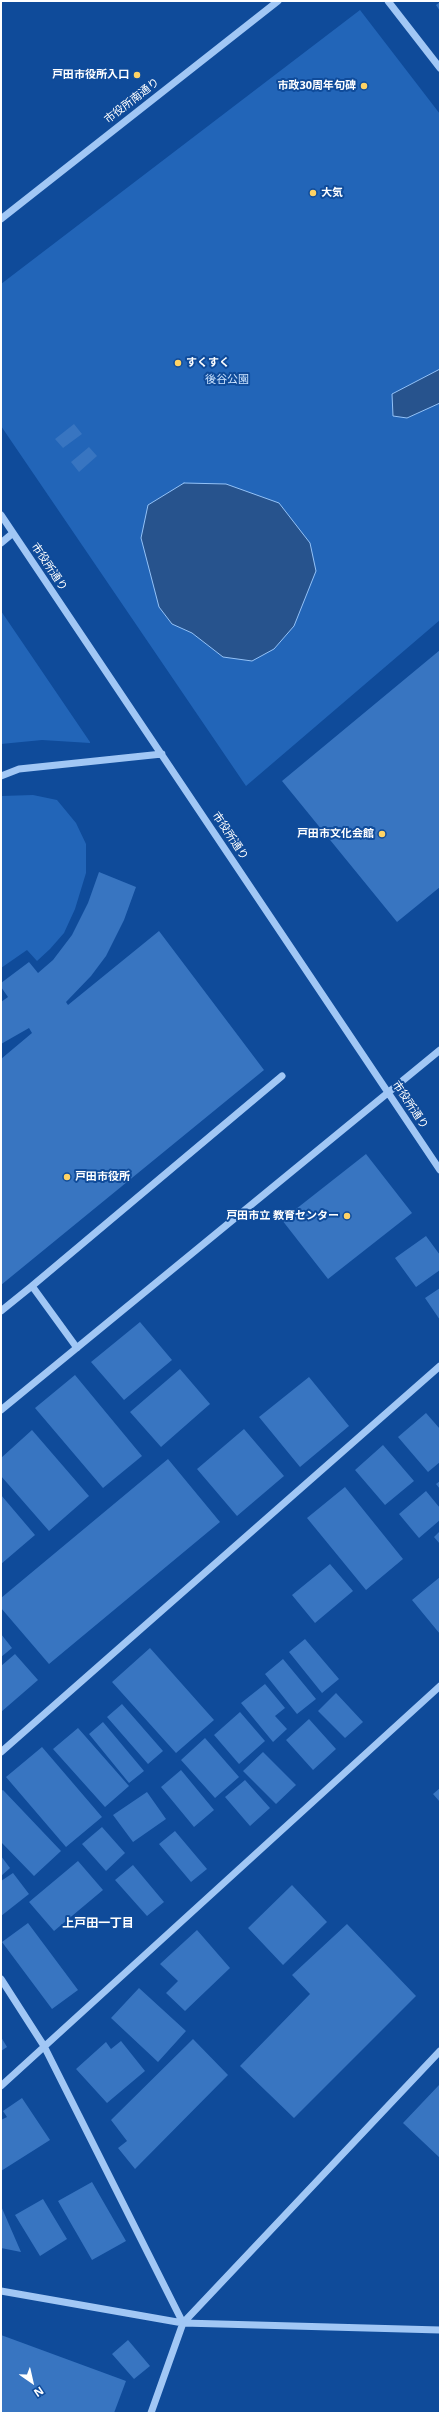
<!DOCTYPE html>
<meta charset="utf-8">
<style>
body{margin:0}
#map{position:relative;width:441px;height:2414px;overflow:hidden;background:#0f4b9a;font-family:"Open Sans",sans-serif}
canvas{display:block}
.frame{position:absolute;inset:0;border:2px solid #fff;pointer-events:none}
.north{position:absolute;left:12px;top:2362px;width:40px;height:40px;-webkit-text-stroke:3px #0f4b9a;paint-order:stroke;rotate:146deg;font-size:11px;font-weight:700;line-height:16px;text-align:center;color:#fff}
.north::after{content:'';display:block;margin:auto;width:14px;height:18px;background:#fff;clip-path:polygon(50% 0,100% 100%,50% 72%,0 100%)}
</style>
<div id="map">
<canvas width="441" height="2414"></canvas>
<div class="frame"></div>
<div class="north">N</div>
</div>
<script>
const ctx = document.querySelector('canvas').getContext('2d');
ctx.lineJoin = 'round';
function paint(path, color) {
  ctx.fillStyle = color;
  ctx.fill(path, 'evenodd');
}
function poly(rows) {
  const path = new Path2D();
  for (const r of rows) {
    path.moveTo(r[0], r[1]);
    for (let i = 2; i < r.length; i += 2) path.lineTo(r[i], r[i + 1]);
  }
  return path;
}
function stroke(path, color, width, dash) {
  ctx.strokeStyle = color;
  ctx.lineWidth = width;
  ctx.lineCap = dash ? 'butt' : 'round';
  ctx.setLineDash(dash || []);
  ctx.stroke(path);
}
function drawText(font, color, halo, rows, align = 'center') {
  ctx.font = font + ' "Open Sans","Noto Sans JP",sans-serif';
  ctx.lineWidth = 4;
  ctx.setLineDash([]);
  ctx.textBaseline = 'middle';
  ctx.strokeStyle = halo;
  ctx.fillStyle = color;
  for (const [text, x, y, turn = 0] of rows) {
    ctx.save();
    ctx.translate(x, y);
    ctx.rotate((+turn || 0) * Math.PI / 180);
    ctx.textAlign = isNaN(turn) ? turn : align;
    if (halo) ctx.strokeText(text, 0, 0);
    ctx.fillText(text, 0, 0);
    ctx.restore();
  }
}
paint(poly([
 [360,10,440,114,440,620,246,786,1,426,1,284],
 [1,611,90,742,90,743,42,740,1,744],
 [33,795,57,800,76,823,86,844,86,873,75,909,64,933,50,949,37,961,27,950,1,968,1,796]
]), '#2265b8');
const water = poly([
 [440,369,440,403,407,418,393,416,392,394,440,369],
 [184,483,226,484,279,503,310,543,316,571,294,626,274,649,252,661,223,657,192,633,172,624,159,607,141,538,148,505,184,483]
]);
paint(water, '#27538d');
stroke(water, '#93c2f8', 1);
paint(poly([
 [440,2,440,11,436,5],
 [74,424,82,434,63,448,55,439],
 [89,447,97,456,79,472,71,462],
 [440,650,440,887,397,922,282,781],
 [99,872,136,887,124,920,106,956,91,976,66,1002,68,1005,159,931,264,1070,1,1285,1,1059,32,1033,29,1028,1,1044,1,1002,8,997,1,987,1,983,29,962,38,973,53,960,72,935,88,903],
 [366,1154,412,1213,328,1279,282,1220],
 [426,1236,440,1255,440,1270,416,1287,395,1258],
 [440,1288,440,1320,425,1298],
 [140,1322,172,1360,124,1400,91,1362],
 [180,1369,210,1404,161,1447,130,1412],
 [75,1375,142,1456,103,1488,35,1408],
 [309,1377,349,1426,300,1467,259,1417],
 [426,1413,440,1429,440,1462,428,1472,398,1437],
 [244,1429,284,1476,237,1516,197,1469],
 [32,1430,89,1496,49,1531,1,1476,1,1458],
 [383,1445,414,1481,385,1505,355,1470],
 [168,1459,220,1522,49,1664,1,1608,1,1598],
 [440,1481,440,1489,436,1484],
 [345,1487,403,1559,366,1590,307,1518],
 [426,1491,440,1508,440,1520,419,1538,399,1514],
 [1,1495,35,1535,1,1564],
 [440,1531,440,1544,434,1537],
 [330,1564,353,1591,315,1623,292,1595],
 [440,1577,440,1634,412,1600],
 [1,1634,12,1648,1,1657],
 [305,1639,339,1679,322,1693,289,1652],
 [150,1648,214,1720,176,1753,112,1682],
 [15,1654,38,1680,1,1712,1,1666],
 [283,1659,316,1699,297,1714,265,1674],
 [265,1684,285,1708,275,1716,287,1729,273,1742,241,1703],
 [336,1693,363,1722,345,1738,318,1711],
 [122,1704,163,1751,148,1764,107,1717],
 [240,1712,265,1741,239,1764,214,1735],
 [309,1719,336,1749,313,1770,286,1740],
 [103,1722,144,1771,129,1783,89,1734],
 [78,1728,129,1786,105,1807,53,1749],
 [205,1738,239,1777,215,1798,181,1760],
 [42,1747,102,1817,66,1847,6,1777],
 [263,1752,296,1785,276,1804,243,1771],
 [181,1770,214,1810,194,1827,161,1787],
 [245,1780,270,1808,250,1826,225,1797],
 [440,1788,440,1802,433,1794],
 [3,1790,61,1851,34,1876,1,1842,1,1791],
 [147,1792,166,1819,133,1842,113,1815],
 [102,1827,125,1853,106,1871,82,1844],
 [175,1831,207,1869,191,1882,159,1844],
 [1,1856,10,1868,1,1876],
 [78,1861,103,1890,54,1931,29,1902],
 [133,1865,164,1902,147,1916,115,1880],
 [13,1873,29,1894,1,1916,1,1881],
 [292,1885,327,1922,283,1965,248,1928],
 [28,1923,78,1990,52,2009,2,1942],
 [347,1924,416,1996,294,2118,240,2066,310,1994,292,1975],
 [197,1930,230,1968,185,2011,166,1993,178,1981,160,1964],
 [139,1988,186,2031,158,2062,111,2018],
 [1,2037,7,2047,1,2051],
 [193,2039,228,2075,135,2169,118,2148,127,2141,111,2120],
 [121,2041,145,2071,107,2103,76,2069,106,2042,111,2049],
 [440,2084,440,2158,403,2123],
 [22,2098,50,2140,1,2171,1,2120,7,2117,3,2111],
 [92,2182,126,2241,92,2260,58,2201],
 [43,2199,67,2239,40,2256,15,2215],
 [1,2206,21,2252,1,2248],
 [1,2335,126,2381,114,2413,1,2413],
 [128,2340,150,2366,134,2379,112,2354]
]), '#3875c1');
stroke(poly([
 [388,1,440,68],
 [1,219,278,1],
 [1,515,440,1170],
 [1,543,13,533],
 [1,776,19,769,162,754],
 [1,1311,32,1286],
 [77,1348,32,1286,282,1076],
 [1,1410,440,1050],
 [1,1752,440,1366],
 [1,1979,44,2046,183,2323],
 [1,2086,440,1686],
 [1,2291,183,2323,440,2330],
 [151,2413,183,2323,440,2051]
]), '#a1c7f5', 7);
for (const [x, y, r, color] of [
 [137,75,4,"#ffd365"],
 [364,86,4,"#ffd365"],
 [313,193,4,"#ffd365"],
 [178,363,4,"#ffd365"],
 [382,834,4,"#ffd365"],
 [67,1177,4,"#ffd365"],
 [347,1216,4,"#ffd365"]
]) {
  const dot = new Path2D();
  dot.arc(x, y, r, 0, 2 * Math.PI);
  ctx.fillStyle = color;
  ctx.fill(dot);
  stroke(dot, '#0f4b9a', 1.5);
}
drawText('bold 11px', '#fff', '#0f4b9a', [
 ["戸田市役所入口",129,75],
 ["市政30周年句碑",356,86],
 ["大気",321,193,"left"],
 ["すくすく",186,363,"left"],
 ["戸田市文化会館",374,834],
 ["戸田市役所",75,1177,"left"],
 ["戸田市立 教育センター",339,1216]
], 'right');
drawText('11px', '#fff', '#0f4b9a', [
 ["市役所南通り",132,101,-38],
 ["市役所通り",49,567,56],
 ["市役所通り",230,836,56],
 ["市役所通り",410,1105,56]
]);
drawText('11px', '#cae2fe', '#0f4b9a', [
 ["後谷公園",227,380]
]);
drawText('bold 12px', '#fff', '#0f4b9a', [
 ["上戸田一丁目",98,1924]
]);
</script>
